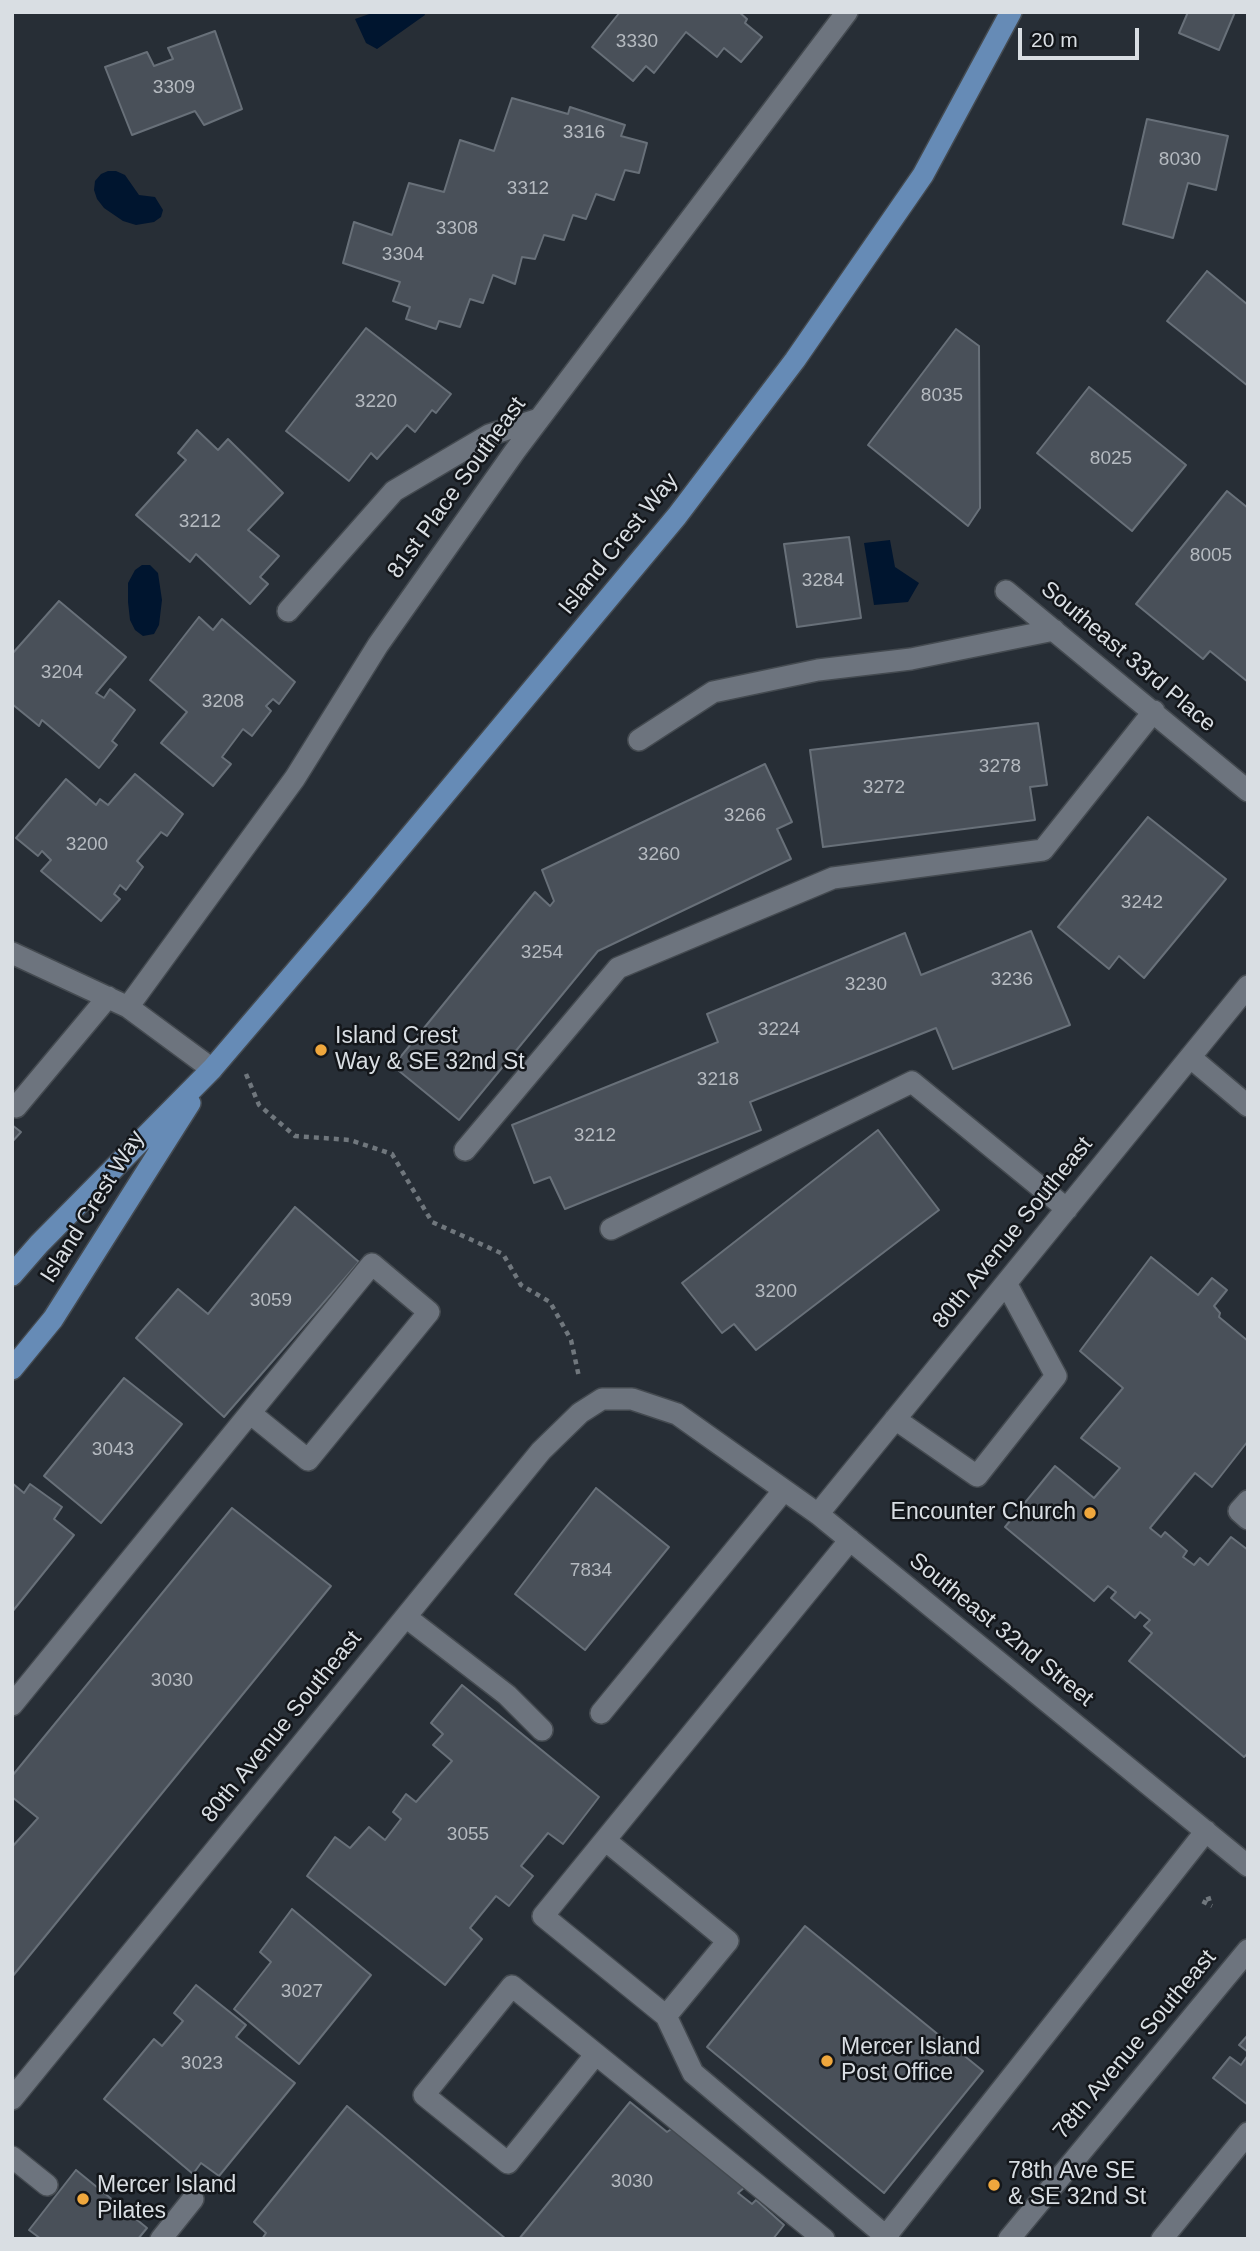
<!DOCTYPE html>
<style>
body{margin:0}
#map{position:relative;width:1260px;height:2251px;overflow:hidden;background:#272e36;font-family:Arial,sans-serif}
canvas{display:block}
.frame{position:absolute;inset:0;border:14px solid #d9dee3;pointer-events:none}
.scale{position:absolute;left:1018px;top:28px;width:121px;height:32px;box-sizing:border-box;border:4px solid #d9dee3;border-top:0;padding-left:9px;font-size:21px;line-height:24px;white-space:nowrap;color:#d9dee3;-webkit-text-stroke:5px #13161a;paint-order:stroke}
</style>
<div id="map">
<canvas width="1260" height="2251"></canvas>
<div class="frame"></div>
<div class="scale">20 m</div>
</div>
<script>
const ctx = document.querySelector('canvas').getContext('2d');
ctx.lineJoin = 'round';
function paint(path, color) {
  ctx.fillStyle = color;
  ctx.fill(path, 'evenodd');
}
function poly(rows) {
  const path = new Path2D();
  for (const r of rows) {
    path.moveTo(r[0], r[1]);
    for (let i = 2; i < r.length; i += 2) path.lineTo(r[i], r[i + 1]);
  }
  return path;
}
function stroke(path, color, width, dash) {
  ctx.strokeStyle = color;
  ctx.lineWidth = width;
  ctx.lineCap = dash ? 'butt' : 'round';
  ctx.setLineDash(dash || []);
  ctx.stroke(path);
}
function drawText(font, color, halo, rows, align = 'center') {
  ctx.font = font + ' Arial,sans-serif';
  ctx.lineWidth = 5;
  ctx.setLineDash([]);
  ctx.textBaseline = 'middle';
  ctx.strokeStyle = halo;
  ctx.fillStyle = color;
  for (const [text, x, y, turn = 0] of rows) {
    ctx.save();
    ctx.translate(x, y);
    ctx.rotate((+turn || 0) * Math.PI / 180);
    ctx.textAlign = isNaN(turn) ? turn : align;
    if (halo) ctx.strokeText(text, 0, 0);
    ctx.fillText(text, 0, 0);
    ctx.restore();
  }
}
paint(poly([
 [375,12,424,12,425,15,377,49,366,43,355,19],
 [108,171,116,171,125,175,139,195,155,197,163,210,161,217,154,222,136,225,123,221,104,208,97,199,94,190,95,181,101,174],
 [890,540,895,567,919,583,908,602,874,605,864,543],
 [142,565,150,565,158,573,162,600,159,625,154,634,143,636,135,630,130,620,128,602,128,583,135,570]
]), '#00152f');
const building = poly([
 [620,12,739,12,747,19,745,23,762,37,741,62,724,48,717,57,686,32,654,73,646,66,633,81,592,47,620,12],
 [1188,12,1235,12,1219,50,1179,33,1188,12],
 [215,31,242,109,204,125,195,111,132,135,105,67,147,52,154,66,173,59,168,48,215,31],
 [512,98,568,114,570,107,625,125,621,136,647,143,639,173,625,170,614,200,596,194,586,219,573,215,564,240,544,235,535,259,522,257,515,284,493,275,483,303,470,299,460,327,439,321,436,329,406,319,410,307,393,301,400,282,343,263,354,222,392,235,409,183,444,192,460,140,494,151,512,98],
 [1147,119,1228,136,1216,190,1188,183,1173,238,1123,224,1147,119],
 [1207,271,1248,305,1248,386,1167,321,1207,271],
 [366,328,451,394,436,413,432,410,415,432,407,425,377,459,371,453,349,481,286,431,366,328],
 [956,329,979,346,980,508,968,526,868,445,956,329],
 [1089,387,1186,465,1132,531,1037,453,1089,387],
 [197,430,218,450,228,439,283,493,248,530,279,556,260,577,268,584,250,604,196,554,190,562,136,515,186,460,178,453,197,430],
 [1227,491,1248,508,1248,682,1210,651,1203,659,1136,604,1227,491],
 [849,537,861,618,797,627,784,544,849,537],
 [59,601,126,657,96,693,104,698,110,689,135,710,112,741,117,745,99,768,42,720,39,726,12,704,12,654,59,601],
 [199,617,213,630,222,619,295,682,279,704,273,699,266,706,271,711,252,736,243,729,222,757,231,764,213,786,161,743,187,712,150,680,199,617],
 [1038,723,1047,785,1030,787,1035,820,823,847,810,750,1038,723],
 [765,764,792,822,777,829,791,859,598,951,459,1120,393,1066,535,892,550,906,554,901,542,870,765,764],
 [135,774,183,814,167,836,161,832,137,861,143,867,126,890,120,885,114,894,120,899,101,921,41,871,51,860,42,851,38,856,16,838,66,779,96,805,100,799,108,805,135,774],
 [1148,817,1226,879,1144,978,1119,956,1109,969,1058,927,1148,817],
 [1031,931,1070,1025,953,1069,936,1028,750,1102,761,1130,565,1209,550,1177,534,1183,512,1125,718,1042,707,1014,905,933,921,975,1031,931],
 [12,1125,21,1132,12,1142,12,1125],
 [878,1130,939,1210,756,1350,734,1324,722,1333,682,1283,878,1130],
 [295,1207,359,1262,224,1417,136,1338,178,1289,208,1314,295,1207],
 [1151,1257,1198,1295,1212,1278,1227,1290,1214,1306,1220,1313,1219,1317,1248,1341,1248,1441,1212,1487,1195,1473,1150,1528,1161,1537,1165,1532,1187,1551,1183,1557,1194,1565,1200,1558,1208,1565,1231,1537,1248,1550,1248,1753,1244,1757,1129,1661,1152,1633,1144,1626,1150,1620,1140,1612,1135,1618,1111,1598,1116,1592,1108,1586,1094,1601,1005,1527,1055,1466,1094,1498,1120,1468,1081,1438,1123,1388,1080,1351,1151,1257],
 [124,1378,182,1424,101,1523,44,1476,124,1378],
 [12,1483,24,1493,30,1484,62,1507,54,1519,74,1535,12,1612,12,1483],
 [596,1488,669,1547,585,1650,515,1594,596,1488],
 [232,1508,331,1586,12,1977,12,1847,38,1818,12,1797,12,1776,232,1508],
 [462,1685,599,1797,563,1844,548,1833,521,1866,533,1876,509,1906,496,1896,470,1928,482,1939,445,1985,307,1876,335,1837,350,1848,369,1827,385,1840,401,1819,393,1812,406,1794,416,1802,452,1761,433,1745,443,1734,431,1723,462,1685],
 [292,1909,371,1975,299,2064,234,2009,271,1962,260,1952,292,1909],
 [805,1926,983,2071,884,2193,707,2047,805,1926],
 [196,1985,246,2025,236,2037,295,2083,219,2176,201,2163,193,2174,104,2099,154,2039,162,2046,183,2021,174,2013,196,1985],
 [1248,2035,1248,2052,1239,2045,1248,2035],
 [1248,2055,1248,2105,1213,2078,1230,2057,1241,2065,1248,2055],
 [630,2102,667,2132,673,2128,745,2187,738,2193,752,2204,756,2200,784,2225,773,2239,519,2239,630,2102],
 [347,2106,506,2239,262,2239,266,2233,254,2222,347,2106],
 [76,2170,147,2228,138,2239,41,2239,29,2230,76,2170]
]);
paint(building, '#495059');
stroke(building, '#687079', 2);
const minor = poly([
 [1006,591,1248,791],
 [288,611,394,491,489,435,539,419],
 [639,740,713,692,818,670,911,659,1054,630],
 [12,953,128,1007,212,1069],
 [128,1007,295,778,378,645,515,451,847,12],
 [1190,1057,1248,1106],
 [16,1107,108,997],
 [465,1150,618,968,833,878,1043,850,1154,711],
 [611,1229,912,1082,1067,1209],
 [895,1419,977,1476,1056,1376,1006,1283],
 [1248,1501,1239,1511,1248,1519],
 [818,1514,1248,986],
 [406,1617,507,1695,542,1730],
 [12,1705,250,1413,372,1264,429,1312,308,1460,250,1413],
 [601,1713,784,1490],
 [605,1840,850,1540],
 [666,2016,728,1941,605,1840,543,1916,666,2016,693,2073,889,2239],
 [596,2054,508,2163,424,2095,512,1986,824,2239],
 [12,2099,541,1451,580,1413,602,1399,632,1399,677,1414,818,1514,1248,1866],
 [12,2157,47,2185],
 [886,2236,1206,1831],
 [161,2239,193,2199],
 [1009,2239,1248,1950],
 [1162,2239,1248,2133]
]);
const major = poly([
 [12,1275,39,1244,212,1069,360,896,677,516,795,360,923,175,1011,12],
 [12,1369,53,1319,190,1103]
]);
stroke(minor, '#444a50', 24);
stroke(major, '#444a50', 24);
stroke(poly([
 [246,1074,259,1105,295,1136,350,1140,392,1154,432,1222,503,1254,521,1285,550,1302,571,1340,579,1377],
 [1211,1898,1202,1901,1212,1906]
]), '#70777d', 4.5, [5, 5]);
stroke(minor, '#6d747e', 21);
stroke(major, '#668bb6', 21);
for (const [x, y, r, color] of [
 [321,1050,7,"#efa73d"],
 [1090,1513,7,"#efa73d"],
 [827,2061,7,"#efa73d"],
 [994,2185,7,"#efa73d"],
 [83,2199,7,"#efa73d"]
]) {
  const dot = new Path2D();
  dot.arc(x, y, r, 0, 2 * Math.PI);
  ctx.fillStyle = color;
  ctx.fill(dot);
  stroke(dot, '#13161a', 2.5);
}
drawText('19px', '#b5bac0', null, [
 ["3330",637,42],
 ["3309",174,88],
 ["3316",584,133],
 ["8030",1180,160],
 ["3312",528,189],
 ["3308",457,229],
 ["3304",403,255],
 ["8035",942,396],
 ["3220",376,402],
 ["8025",1111,459],
 ["3212",200,522],
 ["8005",1211,556],
 ["3284",823,581],
 ["3204",62,673],
 ["3208",223,702],
 ["3278",1000,767],
 ["3272",884,788],
 ["3266",745,816],
 ["3200",87,845],
 ["3260",659,855],
 ["3242",1142,903],
 ["3254",542,953],
 ["3236",1012,980],
 ["3230",866,985],
 ["3224",779,1030],
 ["3218",718,1080],
 ["3212",595,1136],
 ["3200",776,1292],
 ["3059",271,1301],
 ["3043",113,1450],
 ["7834",591,1571],
 ["3030",172,1681],
 ["3055",468,1835],
 ["3027",302,1992],
 ["3023",202,2064],
 ["3030",632,2182]
]);
drawText('23px', '#d9dee3', '#13161a', [
 ["81st Place Southeast",457,488,-54],
 ["Island Crest Way",619,544,-51],
 ["Southeast 33rd Place",1128,657,40],
 ["Island Crest Way",93,1207,-58],
 ["80th Avenue Southeast",1013,1233,-51],
 ["Southeast 32nd Street",1001,1630,39],
 ["80th Avenue Southeast",282,1727,-51],
 ["78th Avenue Southeast",1135,2045,-50]
]);
drawText('23px', '#d9dee3', '#13161a', [
 ["Island Crest",335,1037],
 ["Way & SE 32nd St",335,1063],
 ["Encounter Church",1076,1513,"right"],
 ["Mercer Island",841,2048],
 ["Post Office",841,2074],
 ["78th Ave SE",1008,2172],
 ["& SE 32nd St",1008,2198],
 ["Mercer Island",97,2186],
 ["Pilates",97,2212]
], 'left');
</script>
